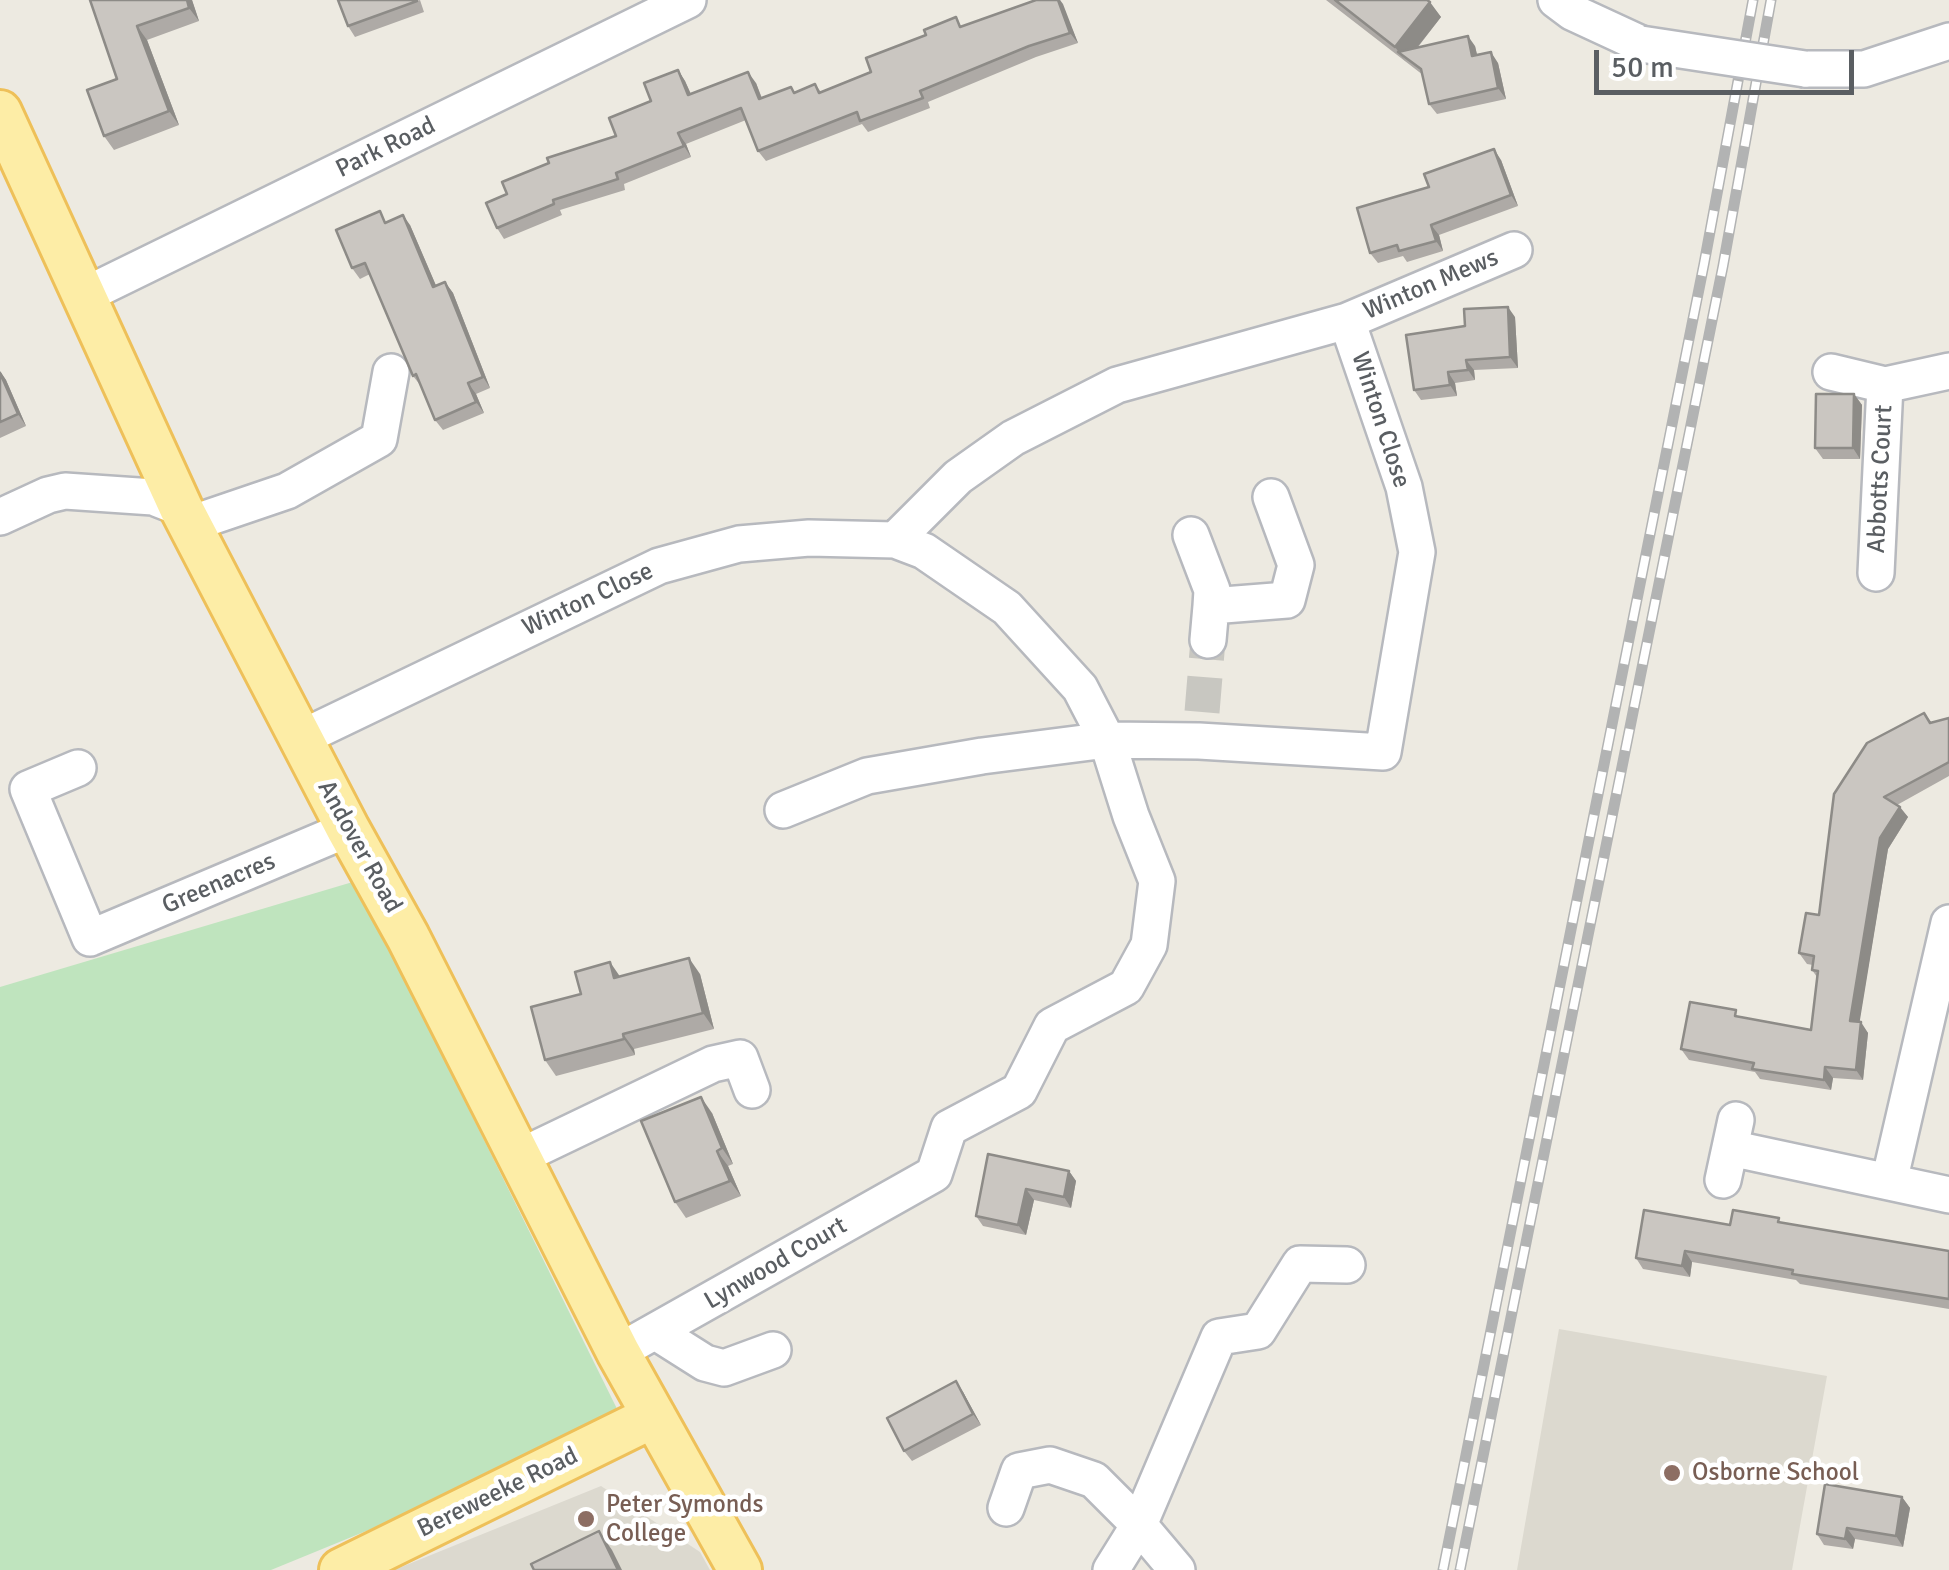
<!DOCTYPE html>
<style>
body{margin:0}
#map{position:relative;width:1949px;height:1570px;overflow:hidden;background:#edeae1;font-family:Signika,sans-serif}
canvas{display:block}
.scale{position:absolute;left:1594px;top:50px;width:260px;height:45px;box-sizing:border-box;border:5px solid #5a5e62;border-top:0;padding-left:12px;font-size:30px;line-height:35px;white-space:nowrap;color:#5a5e62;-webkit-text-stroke:8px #fff;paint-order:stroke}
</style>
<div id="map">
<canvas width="1949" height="1570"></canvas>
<div class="scale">50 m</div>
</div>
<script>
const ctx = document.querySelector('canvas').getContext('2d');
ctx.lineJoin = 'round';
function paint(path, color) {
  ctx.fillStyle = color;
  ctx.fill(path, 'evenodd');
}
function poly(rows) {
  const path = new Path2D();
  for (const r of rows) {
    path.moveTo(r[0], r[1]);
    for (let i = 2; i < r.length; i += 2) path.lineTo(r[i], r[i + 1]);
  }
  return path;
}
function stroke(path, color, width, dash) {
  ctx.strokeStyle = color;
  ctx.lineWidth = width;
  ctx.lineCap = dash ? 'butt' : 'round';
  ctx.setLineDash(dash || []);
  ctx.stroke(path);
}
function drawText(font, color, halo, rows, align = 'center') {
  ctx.font = font + ' Signika,sans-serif';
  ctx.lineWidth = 9;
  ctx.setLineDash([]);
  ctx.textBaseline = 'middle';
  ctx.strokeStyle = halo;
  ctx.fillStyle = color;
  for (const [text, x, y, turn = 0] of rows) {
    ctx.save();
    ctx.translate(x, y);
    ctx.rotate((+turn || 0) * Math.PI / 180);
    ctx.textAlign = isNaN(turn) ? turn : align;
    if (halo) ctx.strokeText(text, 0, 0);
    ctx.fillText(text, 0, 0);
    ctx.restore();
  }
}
paint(poly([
 [1559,1329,1827,1376,1792,1570,1517,1570],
 [601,1486,700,1552,710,1570,394,1570]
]), '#dcd9cf');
paint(poly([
 [356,881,625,1425,271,1570,0,1570,0,987]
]), '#bfe4be');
stroke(poly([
 [1202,712,1208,640]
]), '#c8c7c1', 35, [35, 18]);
const minor = poly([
 [1556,0,1572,12,1641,44],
 [1805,69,1864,69,1949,41],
 [83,296,688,0],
 [1831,372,1885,385,1949,371],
 [0,517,48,495,65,491,153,497,181,508],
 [190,524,287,491,379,439,391,372],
 [1191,535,1212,590,1211,606],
 [895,540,958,477,1013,438,1117,385,1347,321,1514,250],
 [1876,573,1885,385],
 [1208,640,1211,606,1287,600,1296,565,1271,497],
 [301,738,659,566,739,544,809,538,895,540,924,551,1007,608,1080,688,1107,740,1131,816,1157,881,1149,945,1126,987,1052,1026,1019,1091,949,1128,934,1174,618,1352],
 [78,768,28,789,90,938,348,829],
 [783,810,867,776,982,756,1107,740,1199,741,1383,752,1417,552,1404,487,1347,321],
 [1730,1148,1949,1195],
 [519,1157,713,1064,740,1058,752,1090],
 [1723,1180,1736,1120],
 [1889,1182,1949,923],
 [656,1332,705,1363,724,1368,773,1350],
 [1006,1508,1019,1471,1050,1465,1094,1480,1139,1525,1177,1570],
 [1111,1570,1139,1525,1219,1337,1258,1331,1300,1264,1347,1265]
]);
const major = poly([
 [0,112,181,508,348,829,408,937,618,1352,740,1570],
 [341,1570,654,1416]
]);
stroke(minor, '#b7b9be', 40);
stroke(major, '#eec059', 48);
stroke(minor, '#fff', 35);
stroke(major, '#fdeda6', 42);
const rail = poly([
 [1443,1570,1704,264,1753,0],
 [1460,1570,1723,266,1771,0]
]);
stroke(rail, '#b2b3b3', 11);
stroke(rail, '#fff', 8, [22]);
const minorBridge = poly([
 [1641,44,1805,69]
]);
stroke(minorBridge, '#b7b9be', 40, []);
stroke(minorBridge, '#fff', 35);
paint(poly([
 [90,0,192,0,199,21,147,40,179,125,114,150,104,136,117,79],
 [420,0,424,12,355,37,348,26],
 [1036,0,1060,0,1078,43,1036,57,928,102,930,108,868,132,862,124,766,161,758,151,746,120,686,144,691,157,624,184,625,190,560,210,562,215,504,239,497,228,507,194,616,136,651,101,678,70,685,81,691,94,756,83,762,98,791,87,795,93,815,84,821,92,871,72,963,27],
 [1326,0,1427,0,1441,17,1418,47,1475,46,1477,55,1498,63,1506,99,1437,114,1429,104,1423,75],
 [1501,160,1518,206,1439,235,1443,251,1407,262,1403,256,1378,263,1370,253,1429,187],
 [387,222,410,225,436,286,445,282,453,293,490,388,476,394,484,413,443,430,435,420,421,386,413,376,370,274,360,279,352,268],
 [1515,317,1518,368,1474,370,1475,380,1455,383,1457,396,1421,400,1414,390,1465,326],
 [0,371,6,380,26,426,0,438],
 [1854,394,1862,405,1860,459,1823,459,1815,448],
 [1924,713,1932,723,1949,718,1949,776,1897,805,1908,817,1888,849,1859,1022,1868,1033,1863,1080,1833,1078,1831,1090,1760,1079,1755,1072,1689,1060,1681,1049,1741,1018,1811,1030,1817,977,1812,970,1813,965,1807,964,1799,953],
 [700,974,714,1029,634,1049,635,1055,556,1076,545,1060,581,994,620,976],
 [712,1113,733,1164,728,1166,741,1196,686,1218,675,1202],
 [988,1154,1069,1171,1076,1181,1071,1208,1034,1200,1026,1235,983,1226,976,1216],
 [1782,1223,1949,1251,1949,1309,1800,1284,1796,1280,1692,1262,1690,1277,1643,1269,1636,1258,1730,1225],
 [963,1392,981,1425,912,1461,904,1451],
 [1902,1497,1910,1508,1903,1547,1855,1539,1853,1549,1824,1545,1817,1534]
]), '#aeaaa6');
paint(poly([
 [187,0,192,0,199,21,189,8],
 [1058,0,1060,0,1063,4,1078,43,1070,33],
 [1430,2,1441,17,1408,59,1398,52,1406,62,1395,47],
 [137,26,147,40,179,125,169,111],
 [1468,36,1475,46,1480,67,1472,56],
 [1491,52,1498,63,1506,99,1498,88],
 [678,70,685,81,696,106,688,95],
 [748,72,756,83,766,110,759,99],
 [678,133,686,144,691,157,684,146],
 [1494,149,1501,160,1518,206,1511,195],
 [403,215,410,225,441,297,433,287],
 [1431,225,1439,235,1443,251,1436,241],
 [445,282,453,293,490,388,483,377],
 [1508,307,1515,317,1518,368,1510,357],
 [1466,360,1474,370,1475,380,1468,370],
 [0,371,6,380,26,426,18,414],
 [1448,372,1455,383,1457,396,1450,385],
 [468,383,476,394,484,413,476,402],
 [1854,394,1862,405,1860,459,1853,448],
 [1900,807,1908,817,1888,849,1858,1032,1850,1021,1880,838],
 [689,958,700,974,714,1029,703,1013],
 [610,962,621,978,614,978],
 [1861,1022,1868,1033,1863,1080,1856,1070],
 [623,1034,634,1049,635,1055,624,1039],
 [1825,1067,1833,1078,1831,1090,1824,1080],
 [701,1097,712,1113,733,1164,722,1148],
 [717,1151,728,1166,741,1196,730,1181],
 [1069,1171,1076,1181,1071,1208,1064,1197],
 [1026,1189,1034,1200,1026,1235,1018,1225],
 [1685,1251,1692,1262,1690,1277,1682,1266],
 [956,1381,963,1392,981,1425,973,1414],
 [1902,1497,1910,1508,1903,1547,1896,1536],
 [1847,1528,1855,1539,1853,1549,1845,1539],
 [599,1531,612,1550,622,1570,618,1570]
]), '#8d8b87');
const building = poly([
 [90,0,187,0,189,8,137,26,169,111,104,136,87,90,117,79,90,0],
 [338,0,417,0,417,1,348,26,338,0],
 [1036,0,1058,0,1070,33,1029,46,920,91,923,98,860,121,857,112,758,151,741,108,678,133,684,146,616,173,618,179,553,200,554,204,497,228,486,203,507,194,502,182,549,163,547,158,616,136,609,118,651,101,644,83,678,70,688,95,748,72,759,99,791,87,794,93,815,84,819,93,871,72,866,58,926,35,924,30,956,17,960,27,1036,0],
 [1335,0,1427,0,1430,2,1395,47,1335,0],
 [1468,36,1472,56,1491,52,1498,88,1429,104,1421,69,1398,52,1468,36],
 [1494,149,1511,195,1431,225,1436,241,1399,251,1397,245,1370,253,1357,208,1429,187,1424,174,1494,149],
 [380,211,385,223,403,215,433,287,445,282,483,377,468,383,476,402,435,420,416,374,413,376,365,263,352,268,336,230,380,211],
 [1508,307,1510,357,1466,360,1468,370,1448,372,1450,385,1414,390,1406,335,1465,326,1464,309,1508,307],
 [0,373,18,414,0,422,0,373],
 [1816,394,1854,394,1853,448,1815,448,1816,394],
 [1924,713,1930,723,1949,718,1949,762,1884,797,1900,807,1880,838,1850,1021,1861,1022,1856,1070,1825,1067,1824,1080,1752,1069,1754,1063,1681,1049,1690,1002,1736,1010,1735,1016,1811,1030,1818,971,1812,970,1814,956,1799,953,1806,913,1819,915,1834,794,1867,743,1924,713],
 [689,958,703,1013,623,1034,624,1039,545,1060,531,1007,581,994,575,972,610,962,614,978,689,958],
 [701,1097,722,1148,717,1151,730,1181,675,1202,641,1121,701,1097],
 [988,1154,1069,1171,1064,1197,1026,1189,1018,1225,976,1216,988,1154],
 [1644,1210,1730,1225,1733,1210,1779,1218,1778,1222,1949,1251,1949,1299,1792,1274,1793,1270,1685,1251,1682,1266,1636,1258,1644,1210],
 [956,1381,973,1414,904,1451,887,1418,956,1381],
 [1825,1484,1902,1497,1896,1536,1847,1528,1845,1539,1817,1534,1825,1484],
 [599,1531,618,1570,534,1570,531,1564,599,1531]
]);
paint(building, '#cac6c1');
stroke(building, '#8d8b87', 2.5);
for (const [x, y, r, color] of [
 [1672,1473,10,"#8d6e63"],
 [586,1519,10,"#8d6e63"]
]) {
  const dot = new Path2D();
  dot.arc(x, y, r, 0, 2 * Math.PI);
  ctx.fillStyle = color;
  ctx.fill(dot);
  stroke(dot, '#fff', 4);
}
drawText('25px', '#5a5e62', '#fff', [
 ["Park Road",386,148,-26],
 ["Winton Mews",1431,285,-23],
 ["Winton Close",1380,420,72],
 ["Abbotts Court",1881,479,-87],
 ["Winton Close",588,600,-25],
 ["Andover Road",359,847,61],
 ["Greenacres",219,884,-23],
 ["Lynwood Court",776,1264,-30],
 ["Bereweeke Road",498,1493,-26]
]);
drawText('25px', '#785e54', '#fff', [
 ["Osborne School",1692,1473],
 ["Peter Symonds",606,1505],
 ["College",606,1534]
], 'left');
</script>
